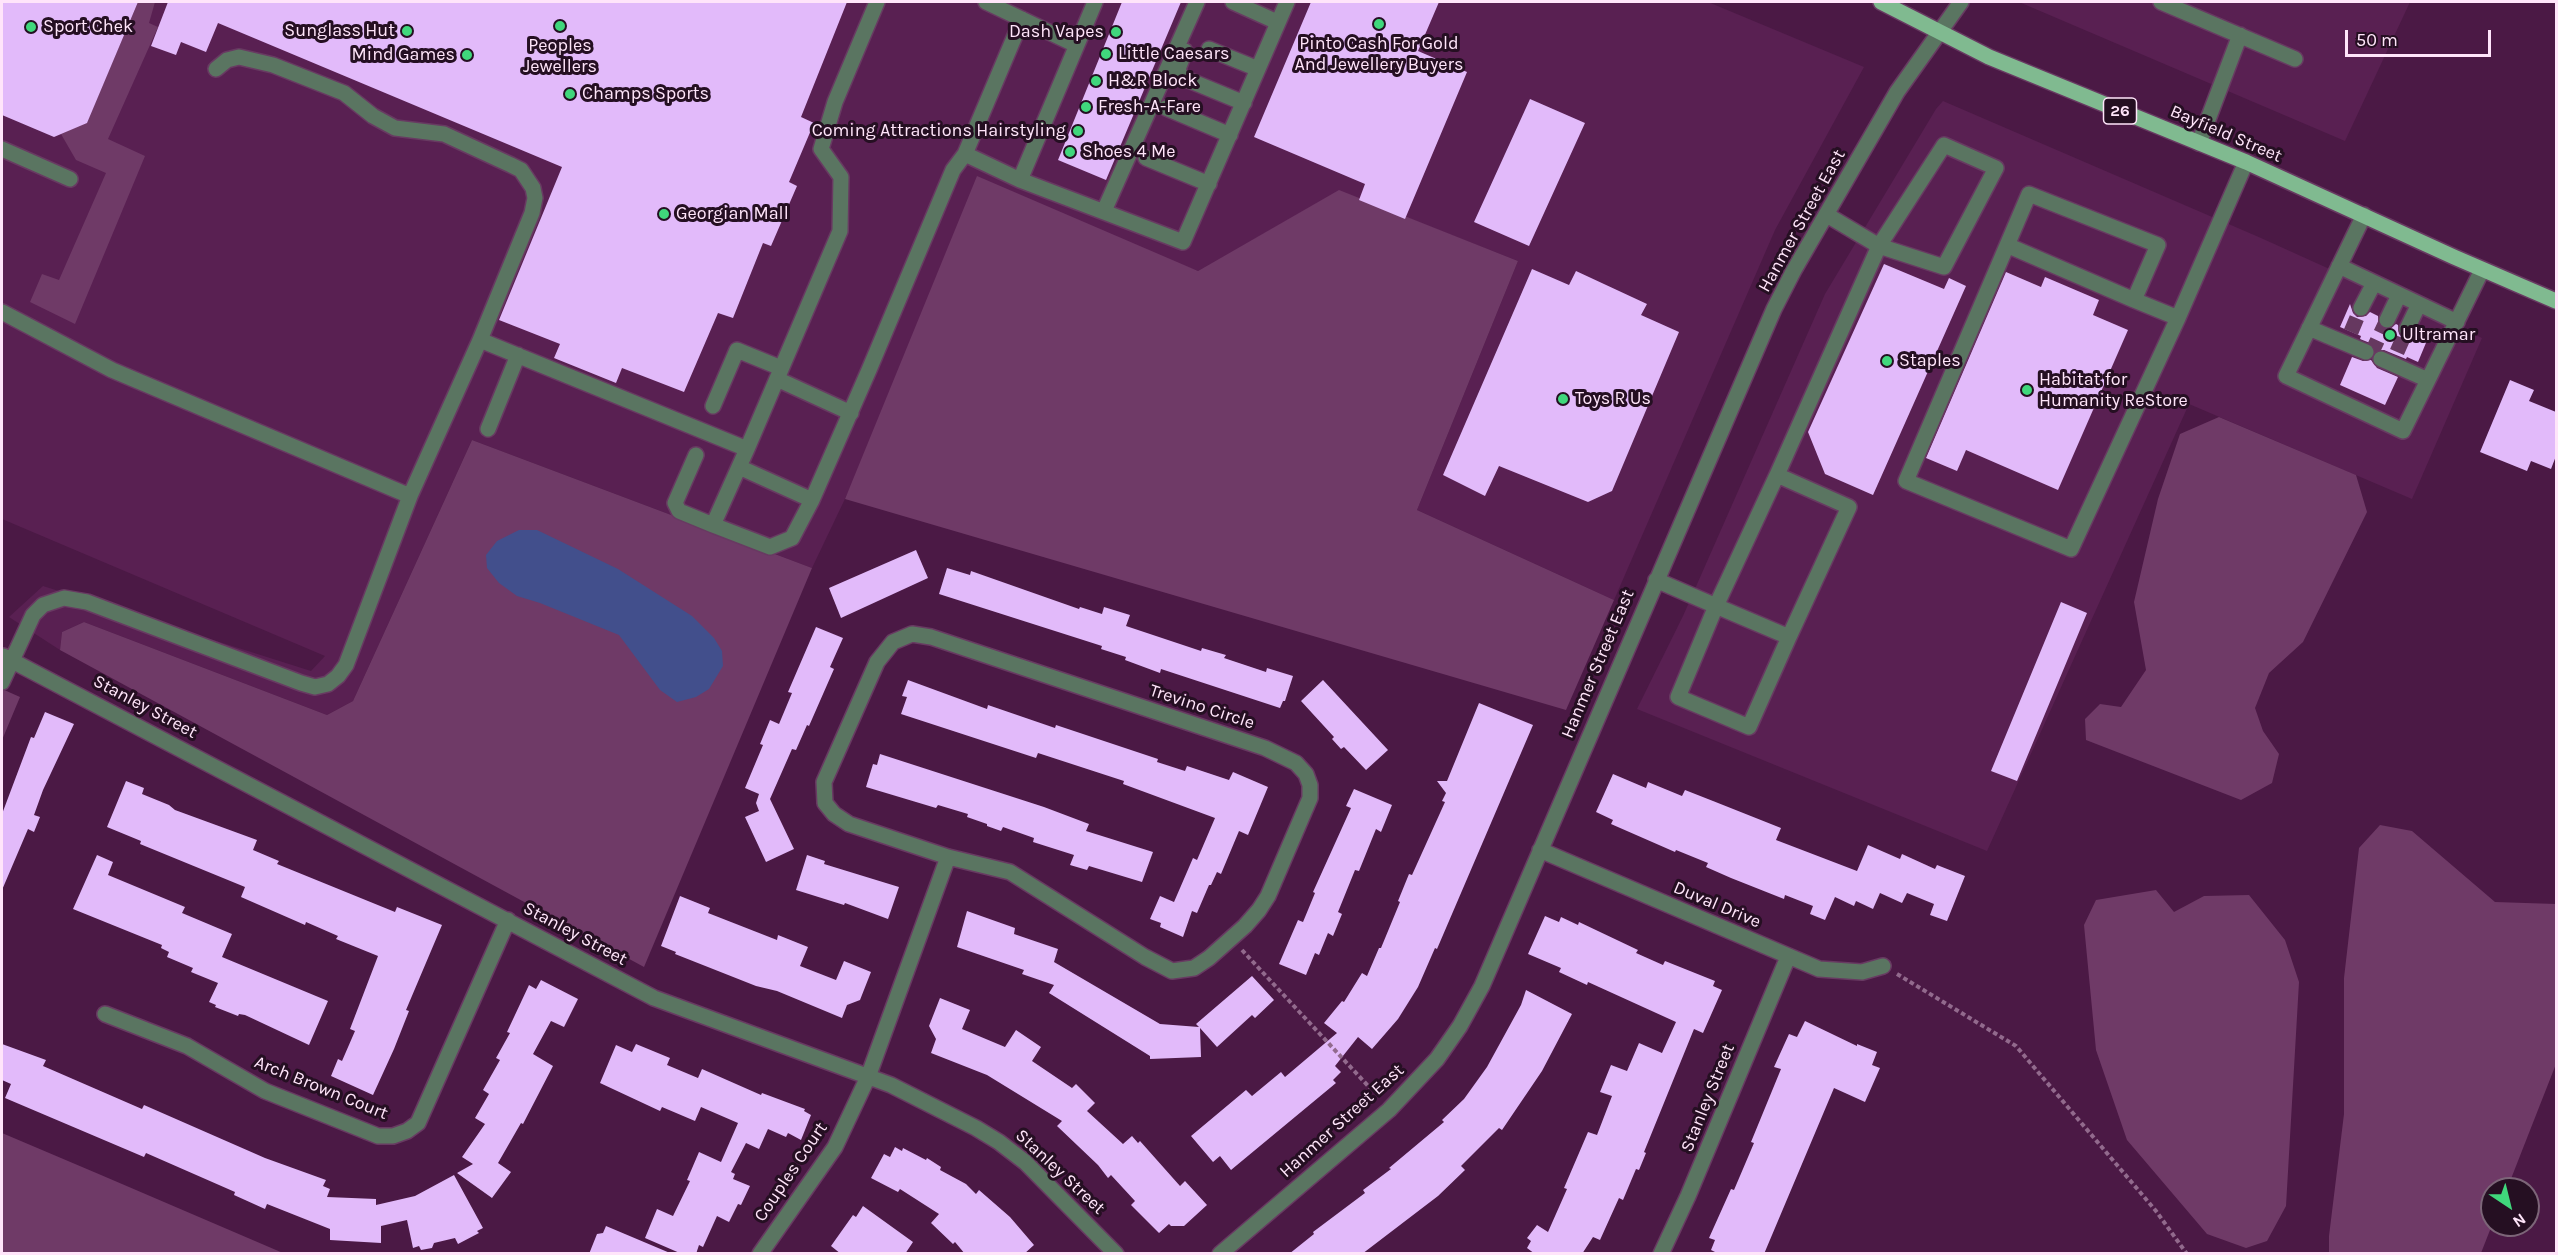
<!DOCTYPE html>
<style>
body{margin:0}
#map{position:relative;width:2558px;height:1255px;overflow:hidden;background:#4b1945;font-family:Karla,sans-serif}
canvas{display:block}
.frame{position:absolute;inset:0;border:3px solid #ffe5fa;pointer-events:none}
.north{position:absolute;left:2480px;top:1177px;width:60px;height:60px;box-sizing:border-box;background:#250f22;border:2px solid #7c6578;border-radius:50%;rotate:145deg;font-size:16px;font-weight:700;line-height:24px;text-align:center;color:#ffe5fa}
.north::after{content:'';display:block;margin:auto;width:21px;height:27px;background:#40d77c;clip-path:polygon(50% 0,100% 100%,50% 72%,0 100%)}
.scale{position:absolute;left:2345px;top:30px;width:146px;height:27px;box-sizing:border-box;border:3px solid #ffe5fa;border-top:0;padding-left:8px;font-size:18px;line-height:21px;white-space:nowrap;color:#ffe5fa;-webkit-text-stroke:4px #250f22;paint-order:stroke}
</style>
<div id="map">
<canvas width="2558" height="1255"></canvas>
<div class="frame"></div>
<div class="north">N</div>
<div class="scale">50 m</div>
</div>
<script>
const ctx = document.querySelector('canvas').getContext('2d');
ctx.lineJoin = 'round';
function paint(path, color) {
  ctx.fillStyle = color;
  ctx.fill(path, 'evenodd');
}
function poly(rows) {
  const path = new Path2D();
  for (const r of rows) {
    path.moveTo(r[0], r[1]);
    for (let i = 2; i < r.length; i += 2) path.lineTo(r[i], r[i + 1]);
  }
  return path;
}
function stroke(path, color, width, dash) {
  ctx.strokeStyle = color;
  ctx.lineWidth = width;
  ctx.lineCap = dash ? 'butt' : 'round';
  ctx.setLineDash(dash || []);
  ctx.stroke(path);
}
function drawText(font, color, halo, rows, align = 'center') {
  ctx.font = font + ' Karla,sans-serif';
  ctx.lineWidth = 6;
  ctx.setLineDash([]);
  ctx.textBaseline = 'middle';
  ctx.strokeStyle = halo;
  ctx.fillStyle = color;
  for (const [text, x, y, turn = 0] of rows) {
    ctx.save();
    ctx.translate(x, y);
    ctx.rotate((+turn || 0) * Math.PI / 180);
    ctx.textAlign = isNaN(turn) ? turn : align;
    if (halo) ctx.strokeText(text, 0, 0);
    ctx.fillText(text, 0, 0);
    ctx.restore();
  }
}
paint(poly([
 [2,2,1708,2,1864,67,1775,230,1614,600,1417,510,1518,261,1339,191,1198,271,989,197,812,568,472,440,353,701,327,715,84,622,62,632,60,650,9,617,43,586,311,671,325,656,2,519],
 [2019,2,2410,2,2345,141],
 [1943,101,2261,238,2482,338,2412,499,2189,404,1987,851,1637,709,1683,616,1825,294,1936,109]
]), '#592052');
paint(poly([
 [138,2,155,2,149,23,158,27,108,139,145,156,75,324,30,302,42,274,59,280,106,173,76,160,61,134,87,122],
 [977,176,1198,271,1339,190,1518,261,1417,510,1614,600,1566,710,845,499],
 [2219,417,2356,475,2367,512,2303,642,2269,673,2255,708,2263,731,2279,754,2272,783,2241,800,2086,740,2085,719,2100,704,2121,707,2146,670,2134,602,2158,499,2180,434],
 [472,440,812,568,644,967,60,650,62,632,84,622,327,715,353,701],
 [2,689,20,697,2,740],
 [2380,825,2412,831,2495,902,2556,904,2556,1064,2507,1189,2492,1189,2492,1225,2481,1253,2329,1253,2329,1236,2344,1114,2344,978,2359,848],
 [2156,890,2174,912,2204,896,2249,895,2285,940,2299,982,2286,1206,2267,1241,2246,1248,2207,1234,2127,1140,2096,1050,2084,925,2096,900],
 [2,1133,101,1175,283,1253,2,1253]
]), '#6f3a67');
paint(poly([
 [519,530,537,530,618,569,692,616,714,638,722,651,723,666,709,689,696,697,677,702,660,690,619,635,540,603,517,596,499,583,487,568,486,555,497,541]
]), '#424f8c');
paint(poly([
 [2,2,138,2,87,123,54,137,2,115],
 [168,2,847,2,801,117,814,123,789,182,797,186,771,246,763,243,733,318,718,313,684,392,622,368,616,383,554,358,560,344,499,320,562,167,218,23,206,52,181,42,176,55,151,46],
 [1122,2,1181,2,1106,180,1058,160],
 [1311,2,1439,2,1418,51,1467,72,1405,219,1359,200,1365,184,1254,137],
 [1530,99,1585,123,1529,246,1474,222],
 [1884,264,1944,289,1949,278,1966,286,1873,495,1825,474,1808,432],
 [1532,269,1569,285,1576,271,1647,304,1641,315,1679,332,1612,491,1588,502,1499,466,1485,496,1443,475],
 [2006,272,2041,287,2045,277,2099,300,2093,315,2128,330,2058,490,1966,450,1957,471,1926,458],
 [2350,304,2353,313,2357,317,2366,316,2370,312,2378,316,2379,325,2383,329,2388,330,2396,324,2398,325,2399,334,2403,338,2412,337,2416,333,2428,338,2418,362,2407,357,2406,359,2384,350,2376,351,2370,343,2360,339,2361,336,2340,327],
 [2352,357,2363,361,2371,360,2377,368,2398,377,2385,405,2340,385],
 [2510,380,2534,390,2529,401,2556,412,2556,456,2551,469,2531,461,2527,471,2480,452],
 [916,550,928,578,841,618,829,588],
 [947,568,970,575,971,571,1079,609,1080,607,1102,614,1104,607,1130,615,1126,626,1201,651,1202,648,1226,655,1224,658,1266,672,1267,668,1293,676,1285,701,1283,701,1280,708,1161,669,1160,673,1125,660,1126,657,1101,649,1102,646,939,594],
 [2061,602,2087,613,2017,781,1991,771],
 [816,627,843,638,830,667,834,669,809,726,807,725,796,750,792,749,770,799,794,849,766,862,745,817,759,811,756,803,759,794,745,788,763,745,760,744,770,720,779,724,792,693,788,692],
 [908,680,987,709,988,705,1055,728,1056,725,1158,759,1157,762,1185,771,1187,766,1229,780,1233,772,1268,787,1248,835,1239,831,1221,874,1217,872,1211,885,1209,885,1197,913,1192,911,1183,937,1160,927,1161,923,1150,919,1160,896,1174,902,1193,858,1197,860,1215,818,1123,784,1124,781,1038,753,1036,758,901,714,907,697,902,696],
 [1323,680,1388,750,1366,770,1344,747,1341,749,1332,739,1334,737,1301,701],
 [1479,703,1533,725,1437,949,1435,948,1418,987,1398,1019,1372,1049,1358,1037,1335,1066,1341,1072,1333,1080,1336,1083,1231,1170,1220,1156,1213,1162,1191,1136,1246,1090,1252,1096,1281,1072,1285,1077,1337,1033,1324,1023,1342,1001,1344,1002,1362,973,1367,976,1379,948,1381,948,1400,902,1398,901,1409,874,1412,875,1445,802,1442,801,1446,793,1437,781,1447,781],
 [45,712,74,724,43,790,34,815,40,817,34,832,28,829,2,890,2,814,31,737,34,738],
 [880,754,1044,807,1089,824,1086,831,1153,852,1142,882,1089,866,1087,870,1070,865,1074,855,1033,842,1034,838,1003,827,1001,831,987,826,987,824,967,817,968,814,938,805,936,808,866,787,873,764,877,765],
 [1613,774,1646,788,1648,782,1682,796,1685,790,1713,801,1781,828,1776,840,1857,871,1868,845,1900,859,1902,854,1935,869,1937,865,1965,876,1947,921,1930,915,1934,904,1907,893,1902,903,1880,893,1873,909,1856,901,1854,906,1835,897,1825,920,1810,914,1813,906,1785,895,1784,899,1731,878,1706,867,1708,863,1676,850,1675,852,1611,824,1613,820,1596,812],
 [126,781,144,788,142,794,169,805,175,810,257,840,253,850,279,861,277,864,395,912,397,907,442,925,406,1010,409,1011,394,1049,373,1095,331,1076,338,1059,342,1061,355,1031,350,1029,378,956,336,939,338,936,306,922,305,925,241,897,245,887,140,844,141,841,107,827],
 [1354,789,1392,805,1381,832,1376,829,1359,871,1355,870,1338,912,1342,914,1333,936,1328,933,1319,955,1315,953,1306,975,1279,964,1298,920,1303,922,1315,893,1313,892,1351,808,1346,806],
 [97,855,113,862,108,875,185,907,182,913,232,934,222,957,328,1001,309,1045,245,1015,239,1014,238,1016,215,1007,216,1005,209,1002,218,983,191,972,193,968,167,957,169,952,161,948,162,945,73,909],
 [807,855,825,861,824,864,899,887,888,919,845,903,844,905,796,890],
 [680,896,710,908,708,913,777,940,778,935,808,947,800,966,836,980,844,961,871,972,860,1000,847,1005,842,1018,777,991,756,986,675,954,676,952,661,946],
 [967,911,1015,928,1014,934,1058,949,1054,962,1160,1024,1199,1027,1196,1024,1252,976,1274,1000,1255,1018,1252,1015,1217,1047,1200,1028,1201,1057,1150,1059,1150,1056,1049,993,1054,985,1022,974,1024,970,957,947],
 [1545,916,1559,922,1561,917,1578,925,1579,922,1638,950,1636,953,1663,965,1665,961,1715,981,1713,986,1722,990,1703,1033,1694,1029,1644,1152,1646,1153,1639,1170,1636,1169,1623,1200,1619,1198,1600,1240,1593,1237,1582,1254,1535,1254,1527,1248,1531,1241,1527,1238,1537,1225,1548,1232,1567,1189,1564,1188,1588,1132,1597,1135,1612,1096,1600,1092,1611,1065,1627,1071,1639,1043,1662,1053,1676,1022,1588,982,1587,985,1559,972,1561,968,1528,954],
 [541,980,578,999,564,1027,551,1021,533,1054,553,1066,523,1124,521,1123,498,1163,511,1172,492,1198,457,1173,473,1164,462,1157,485,1124,475,1118,489,1094,483,1090,500,1060,496,1058,510,1033,507,1032,529,985,536,989],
 [1526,990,1572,1014,1542,1071,1502,1130,1499,1128,1461,1166,1465,1170,1438,1196,1362,1254,1289,1254,1314,1234,1313,1232,1365,1193,1363,1190,1391,1169,1389,1168,1444,1122,1442,1120,1464,1099,1487,1067,1521,1005],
 [940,998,970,1010,962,1029,1005,1047,1016,1030,1041,1047,1032,1061,1072,1088,1076,1084,1095,1103,1087,1111,1123,1144,1132,1136,1138,1143,1140,1141,1180,1186,1185,1181,1207,1205,1184,1226,1171,1226,1169,1224,1159,1233,1131,1205,1135,1201,1111,1175,1108,1178,1098,1165,1057,1126,1062,1121,987,1075,931,1053,936,1039,929,1026],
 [1805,1021,1857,1046,1857,1044,1877,1052,1872,1065,1880,1068,1865,1102,1834,1088,1764,1254,1719,1254,1711,1250,1715,1240,1709,1238,1731,1189,1734,1190,1754,1143,1751,1142,1781,1069,1774,1067,1789,1034,1797,1037],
 [2,1044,46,1060,43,1066,142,1109,144,1105,265,1158,326,1180,323,1186,330,1189,327,1197,376,1199,376,1205,415,1196,454,1175,483,1228,477,1231,479,1233,458,1244,455,1238,434,1243,432,1248,421,1250,419,1246,413,1248,407,1220,381,1226,381,1243,330,1240,330,1229,267,1204,265,1209,234,1195,235,1192,146,1153,144,1157,5,1098,11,1084,2,1080],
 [636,1044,670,1058,667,1065,698,1078,702,1069,761,1095,762,1093,805,1109,804,1111,811,1115,801,1140,788,1133,786,1137,768,1129,759,1149,746,1143,731,1172,735,1174,733,1179,750,1186,741,1205,738,1204,729,1222,717,1216,703,1247,699,1245,696,1254,682,1254,645,1238,657,1209,673,1216,690,1181,687,1180,699,1152,721,1162,738,1123,701,1107,695,1121,662,1107,660,1111,600,1083,616,1045,632,1052],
 [895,1147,902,1151,903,1148,926,1160,927,1158,941,1167,940,1170,966,1184,976,1194,979,1190,1010,1217,1034,1245,1024,1254,965,1254,955,1242,953,1244,931,1223,939,1214,900,1189,898,1192,871,1178,884,1154,890,1157],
 [863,1206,913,1242,905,1254,841,1254,831,1246,853,1215,856,1217],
 [606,1226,670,1253,670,1254,589,1254,597,1234,603,1233]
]), '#e2bafa');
stroke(poly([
 [2351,332,2361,308],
 [2397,352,2407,329],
 [2371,354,2387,320]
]), '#663860', 15, [15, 8]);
const minor = poly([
 [986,2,1076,45],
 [1095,2,1020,180,1183,242,1287,2],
 [1233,2,1277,22],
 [2161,2,2295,59],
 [1209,49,1258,69],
 [1185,51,1178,69,1181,77,1244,103],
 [1166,108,1230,135],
 [2199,143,2240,35],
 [2,149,70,179],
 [965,154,1020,180],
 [1146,158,1209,184],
 [1104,211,1197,2],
 [2364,215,2286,376,2403,431,2482,270],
 [2009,246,2134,300],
 [2339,266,2457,322],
 [2361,308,2374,283],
 [2,312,112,370,410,496],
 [2178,318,2134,300,2158,245,2029,194,1906,481,2071,549,2178,318,2246,162],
 [2387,320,2399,295],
 [2309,328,2366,352],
 [2407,329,2419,304],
 [480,340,747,449,840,231,841,177,821,149,835,102,877,2],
 [2381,359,2428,380],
 [777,379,851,413],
 [713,406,737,350,781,368],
 [488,429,518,355],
 [747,449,713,525,770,547,792,538,812,500,869,370,953,170,965,154,1022,19],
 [696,455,675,503,679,511,713,525],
 [739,467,812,500],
 [1777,475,1879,246,1944,145,1996,168,1944,267,1879,246,1827,215],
 [1656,580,1716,606,1789,637,1749,727,1678,697,1716,606,1777,475,1849,507,1789,637],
 [912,634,931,637,1265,748,1296,763,1306,774,1310,785,1310,798,1268,896,1259,910,1245,926,1209,958,1194,968,1172,971,1145,957,1010,872,948,857,849,824,834,814,825,803,824,782,877,662,893,642,912,634],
 [3,656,654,998,891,1085,976,1128,999,1142,1025,1162,1116,1254],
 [2,682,33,615,43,605,64,598,87,602,301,683,315,687,328,684,338,676,346,665,410,496,480,340,532,213,535,198,533,188,521,170,511,165,444,134,395,128,373,116,344,93,273,65,239,57,227,60,216,69],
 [1540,850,1819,969,1862,972,1883,966],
 [105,1014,187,1046,265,1091,378,1136,393,1136,407,1131,418,1123,508,920],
 [760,1254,835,1147,868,1077,948,857],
 [1220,1254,1389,1110,1437,1059,1460,1026,1482,986,1774,309,1794,270,1897,92,1961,2],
 [1661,1254,1688,1196,1788,957]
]);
const major = poly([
 [1881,2,1989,57,2246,162,2454,257,2556,301]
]);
stroke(minor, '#683a62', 18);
stroke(major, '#683a62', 18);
stroke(poly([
 [1242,950,1370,1088],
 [1897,974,2016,1046,2156,1211,2187,1254]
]), '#926a8d', 4, [4.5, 3]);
stroke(minor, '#5a7561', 15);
stroke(major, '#80ba90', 15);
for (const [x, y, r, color] of [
 [1379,24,6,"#40d77c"],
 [560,26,6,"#40d77c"],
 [31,27,6,"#40d77c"],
 [407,31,6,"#40d77c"],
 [1116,32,6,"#40d77c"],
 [1106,54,6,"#40d77c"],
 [467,55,6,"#40d77c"],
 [1096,81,6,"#40d77c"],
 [570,94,6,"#40d77c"],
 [1086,107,6,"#40d77c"],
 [1078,131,6,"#40d77c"],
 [1070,152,6,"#40d77c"],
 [664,214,6,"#40d77c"],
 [2390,335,6,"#40d77c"],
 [1887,361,6,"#40d77c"],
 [2027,390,6,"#40d77c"],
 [1563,399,6,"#40d77c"]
]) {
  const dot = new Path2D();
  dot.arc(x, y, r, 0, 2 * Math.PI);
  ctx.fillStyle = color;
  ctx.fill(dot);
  stroke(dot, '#250f22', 2);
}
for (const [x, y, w] of [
 [2120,111,33]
]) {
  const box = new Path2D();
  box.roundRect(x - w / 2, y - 13, w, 26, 4.5);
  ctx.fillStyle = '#250f22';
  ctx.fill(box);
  stroke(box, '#ffe5fa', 1.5);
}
drawText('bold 16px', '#ffe5fa', null, [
 ["26",2120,111]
]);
drawText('18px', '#ffe5fa', '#250f22', [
 ["Sport Chek",43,27],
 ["Sunglass Hut",395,31,"right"],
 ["Dash Vapes",1104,32,"right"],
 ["Pinto Cash For Gold",1379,44,"center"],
 ["And Jewellery Buyers",1379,65,"center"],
 ["Peoples",560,46,"center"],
 ["Jewellers",560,67,"center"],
 ["Little Caesars",1118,54],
 ["Mind Games",455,55,"right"],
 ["H&R Block",1108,81],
 ["Champs Sports",582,94],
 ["Fresh-A-Fare",1098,107],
 ["Coming Attractions Hairstyling",1066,131,"right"],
 ["Shoes 4 Me",1082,152],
 ["Georgian Mall",676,214],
 ["Ultramar",2402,335],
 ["Staples",1899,361],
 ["Habitat for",2039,380],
 ["Humanity ReStore",2039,401],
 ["Toys R Us",1575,399]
], 'left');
drawText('18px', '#ffe5fa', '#250f22', [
 ["Bayfield Street",2226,134,23],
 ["Hanmer Street East",1802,221,-61],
 ["Hanmer Street East",1598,664,-67],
 ["Stanley Street",145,707,28],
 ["Trevino Circle",1202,707,18],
 ["Duval Drive",1717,905,23],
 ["Stanley Street",575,934,28],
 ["Arch Brown Court",321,1088,22],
 ["Stanley Street",1708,1098,-68],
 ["Hanmer Street East",1342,1121,-42],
 ["Couples Court",791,1172,-56],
 ["Stanley Street",1060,1172,43]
]);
</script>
